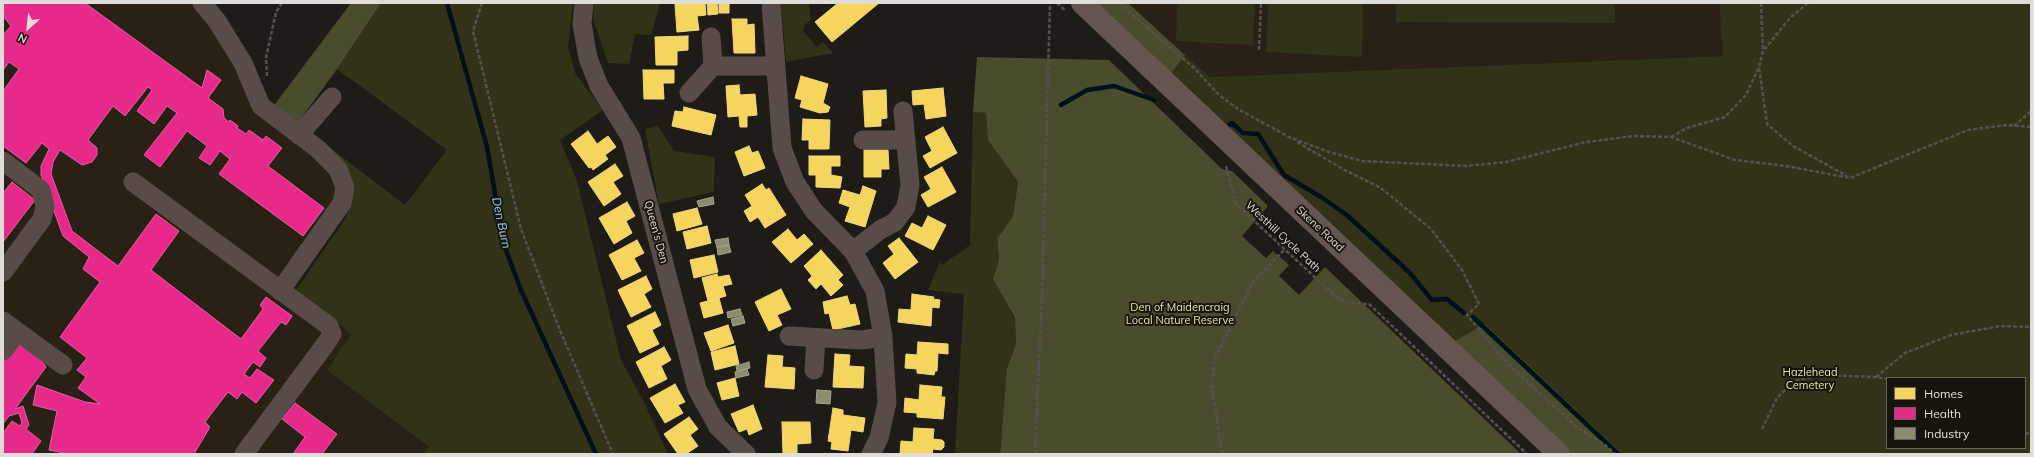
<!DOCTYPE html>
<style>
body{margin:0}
#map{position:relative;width:2034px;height:457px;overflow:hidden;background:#1f1c18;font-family:Mulish,sans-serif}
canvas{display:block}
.frame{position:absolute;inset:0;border:4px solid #e0dcd7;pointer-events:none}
.legend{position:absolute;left:1886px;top:377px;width:140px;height:72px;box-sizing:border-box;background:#18130c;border:1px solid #68635d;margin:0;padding:5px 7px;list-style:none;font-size:12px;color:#e0dcd7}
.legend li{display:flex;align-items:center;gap:8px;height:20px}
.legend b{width:20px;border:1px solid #68635d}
.north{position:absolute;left:8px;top:8px;width:40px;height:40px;-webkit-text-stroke:3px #18130c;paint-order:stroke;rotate:207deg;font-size:11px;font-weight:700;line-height:16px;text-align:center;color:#e0dcd7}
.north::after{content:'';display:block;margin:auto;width:14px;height:18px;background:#e0dcd7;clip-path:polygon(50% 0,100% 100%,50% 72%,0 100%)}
</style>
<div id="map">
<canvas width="2034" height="457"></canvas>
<div class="frame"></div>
<ul class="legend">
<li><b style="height:11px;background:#f6d55c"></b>Homes</li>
<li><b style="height:11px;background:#e7298a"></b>Health</li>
<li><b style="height:11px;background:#8c8c6e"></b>Industry</li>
</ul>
<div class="north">N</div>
</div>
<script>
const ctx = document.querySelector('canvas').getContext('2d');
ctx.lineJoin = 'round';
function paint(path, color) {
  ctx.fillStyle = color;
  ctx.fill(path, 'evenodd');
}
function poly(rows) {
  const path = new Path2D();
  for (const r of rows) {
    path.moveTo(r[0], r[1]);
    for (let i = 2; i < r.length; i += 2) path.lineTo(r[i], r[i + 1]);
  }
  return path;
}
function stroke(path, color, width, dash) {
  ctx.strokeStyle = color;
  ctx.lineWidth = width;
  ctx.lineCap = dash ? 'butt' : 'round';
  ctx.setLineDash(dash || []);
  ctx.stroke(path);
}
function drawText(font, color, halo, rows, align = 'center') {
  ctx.font = font + ' Mulish,sans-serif';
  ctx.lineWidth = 4;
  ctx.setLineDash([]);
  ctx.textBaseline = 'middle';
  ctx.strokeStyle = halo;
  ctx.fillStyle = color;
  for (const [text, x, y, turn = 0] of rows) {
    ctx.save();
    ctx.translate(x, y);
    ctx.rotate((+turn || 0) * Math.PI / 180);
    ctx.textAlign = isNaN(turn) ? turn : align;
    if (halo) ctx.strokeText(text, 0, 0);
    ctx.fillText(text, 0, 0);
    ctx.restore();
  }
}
paint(poly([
 [3,3,209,3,264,107,299,135,344,192,289,283,351,334,327,370,429,447,423,454,3,454],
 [1128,3,1719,3,1724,56,1209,77]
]), '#292116');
paint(poly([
 [381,3,573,3,568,47,575,73,603,110,560,140,577,181,621,360,644,402,668,454,423,454,429,447,327,370,351,334,296,290,346,218,352,196,316,137,405,205,447,150,337,69],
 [594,3,660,3,651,35,635,34,629,64,608,63,593,19],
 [781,3,809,3,811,19,805,25,803,31,817,47,823,42,833,53,786,62],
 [1177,3,1255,3,1253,45,1176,41],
 [1268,3,1363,3,1362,57,1266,52],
 [1396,3,1615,3,1615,23,1396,22],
 [1719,3,2031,3,2031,454,1622,454,1485,325,1453,342,1171,74,1185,55,1210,77,1723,56],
 [1887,378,2025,378,2025,448,1887,448],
 [973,112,986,113,988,140,1018,182,1013,216,997,239,999,260,993,279,1015,319,1016,344,1007,368,1000,454,955,454,964,294,928,290,940,262,942,265,970,245],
 [658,126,674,151,715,157,714,192,659,204,645,129]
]), '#313217');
paint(poly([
 [351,3,381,3,337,69,297,124,269,112],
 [1094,3,1128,3,1185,55,1171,74],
 [977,57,1109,60,1222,169,1232,171,1268,206,1242,236,1266,258,1273,251,1289,265,1279,276,1299,295,1325,267,1521,454,1000,454,1007,368,1016,344,1015,318,993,279,999,260,997,239,1013,216,1018,182,988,140,986,113,973,112],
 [1485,324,1622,454,1571,454,1453,342]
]), '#4a4c2e');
const homes = poly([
 [676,3,705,4,706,15,697,16,699,30,677,32,675,4,676,3],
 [707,3,717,3,718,14,708,15,707,3],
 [719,3,729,3,729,13,719,13,719,3],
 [838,3,879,3,832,42,815,22,838,3],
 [732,19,747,19,747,25,754,24,755,53,734,53,732,19],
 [688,36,688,50,677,51,677,65,656,65,655,37,688,36],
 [643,70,674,70,674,83,663,83,664,99,644,99,643,70],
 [801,76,828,84,823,103,830,107,828,112,820,113,800,107,802,100,795,98,801,76],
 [739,85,740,95,755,94,757,115,747,116,747,127,740,127,739,116,728,117,726,86,739,85],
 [943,88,946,116,926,119,924,104,913,105,912,91,943,88],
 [886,90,887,118,881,119,881,126,865,127,863,91,886,90],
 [684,107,716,115,711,135,672,126,675,111,683,112,684,107],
 [803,119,830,120,829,149,809,149,809,140,802,140,803,119],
 [943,127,957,153,930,168,923,156,932,151,925,137,943,127],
 [588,131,597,144,608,136,616,147,605,155,608,159,593,170,591,167,589,168,571,144,588,131],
 [749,146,752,153,758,151,765,168,744,176,735,152,749,146],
 [864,150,888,150,889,169,881,169,881,177,864,177,864,150],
 [809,156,840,156,840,166,831,166,831,175,842,177,840,188,816,187,816,175,809,175,809,156],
 [615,164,623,176,613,182,621,194,604,206,588,182,615,164],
 [942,167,956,192,928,207,921,195,931,189,924,177,942,167],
 [762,184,766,190,769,188,786,215,765,228,758,217,750,222,744,211,752,206,745,195,762,184],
 [863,186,876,191,865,227,845,221,850,207,839,203,843,190,860,195,863,186],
 [627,202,635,216,626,221,632,233,614,244,599,218,627,202],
 [697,208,702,224,677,231,673,214,697,208],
 [928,216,946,225,933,250,905,236,912,223,922,228,928,216],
 [707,226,711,243,687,249,683,232,707,226],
 [788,229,797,240,804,234,813,244,791,263,772,242,788,229],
 [899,238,918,262,895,279,883,263,894,254,888,246,899,238],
 [637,240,644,253,634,258,641,271,622,280,609,255,637,240],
 [821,250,843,275,838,280,843,285,831,296,821,284,816,289,808,280,812,276,804,266,821,250],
 [714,255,718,272,694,278,690,260,714,255],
 [717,274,718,277,729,275,732,284,723,286,726,296,708,301,702,278,717,274],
 [646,276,652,289,644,294,651,307,631,317,618,290,646,276],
 [781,289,791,309,777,315,782,325,769,331,755,302,781,289],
 [912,294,934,297,933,299,940,300,939,308,932,307,931,326,898,322,899,309,911,310,912,294],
 [847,296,850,305,855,304,860,324,833,330,829,313,825,314,823,302,847,296],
 [719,298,723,313,704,318,700,303,719,298],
 [655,312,661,325,652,330,659,344,640,353,627,326,655,312],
 [728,325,734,343,711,351,704,333,728,325],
 [918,342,948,344,948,354,938,353,937,371,935,371,934,375,917,373,917,369,905,368,906,354,917,355,918,342],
 [735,346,739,364,715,370,711,352,735,346],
 [664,347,671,360,661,366,667,379,649,388,636,362,664,347],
 [835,354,850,355,849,366,864,367,863,388,833,387,835,354],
 [768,355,783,356,782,367,795,368,794,389,765,387,768,355],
 [735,378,739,396,722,400,717,383,735,378],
 [675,384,685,402,678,405,683,413,665,423,650,398,675,384],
 [920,385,942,387,941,397,945,397,943,419,917,417,917,413,904,412,905,398,919,400,920,385],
 [753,405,762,429,749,435,747,429,739,432,731,414,753,405],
 [833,408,843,410,843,415,865,418,863,432,851,430,848,451,831,449,832,442,828,441,833,408],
 [689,417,698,429,690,435,698,446,686,454,678,454,664,434,689,417],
 [782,422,810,422,811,443,797,444,797,454,783,454,782,422],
 [914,428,934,429,933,439,942,440,944,442,944,447,941,450,933,449,932,454,900,454,901,441,913,442,914,428]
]);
paint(homes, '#f6d55c');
stroke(homes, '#efd781', 1);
const health = poly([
 [4,3,85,3,202,88,207,70,221,80,208,98,223,109,224,118,229,122,230,120,238,126,237,128,246,134,249,130,263,140,266,136,282,148,268,166,324,208,303,236,219,174,230,159,220,151,210,165,199,158,207,146,187,131,160,167,144,155,177,113,167,106,154,124,137,111,152,90,148,87,125,116,113,106,88,140,97,148,97,155,92,162,82,165,60,150,53,162,51,174,72,231,118,266,156,214,179,231,151,270,241,339,263,309,260,305,266,297,292,316,286,325,281,322,258,351,266,358,260,367,253,362,244,374,250,378,257,369,274,380,256,403,242,392,237,399,228,392,205,422,210,427,194,454,69,454,49,450,57,411,33,405,37,385,85,402,100,404,78,388,86,377,77,370,87,358,60,337,100,282,83,269,89,257,63,236,41,175,41,166,49,149,42,143,26,163,3,146,3,91,19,69,9,62,3,70,3,35,11,26,3,16,4,3],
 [12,182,35,200,3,242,3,193,12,182],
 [16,344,34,350,46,367,15,409,23,406,29,425,26,429,41,441,32,454,3,454,3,433,12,421,20,426,22,423,19,413,9,416,3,424,3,363,16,344],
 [295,403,337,434,322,454,293,454,305,437,282,419,295,403]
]);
paint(health, '#e7298a');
stroke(health, '#e55fa1', 1);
const industry = poly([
 [713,197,714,204,699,207,697,201,713,197],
 [728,238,729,245,717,247,715,240,728,238],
 [729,245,731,252,718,255,717,247,729,245],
 [740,309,742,315,728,318,727,312,740,309],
 [743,316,745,323,733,326,731,319,743,316],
 [749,362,750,368,737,371,736,366,749,362],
 [747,369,749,375,736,378,735,372,747,369],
 [817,390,831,391,830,404,816,403,817,390]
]);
paint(industry, '#8c8c6e');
stroke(industry, '#a5a48e', 1);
stroke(poly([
 [447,3,487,147,504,245,521,290,596,454],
 [1061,105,1087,90,1114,86,1154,100],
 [1224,128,1232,123,1243,133,1258,134,1284,175,1321,197,1348,216,1410,273,1432,300,1447,299,1464,313],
 [1473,317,1618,454]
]), '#030f1a', 4.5);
stroke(poly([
 [482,3,473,31,521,229,559,328,613,454],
 [1057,3,1066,11],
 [1119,3,1195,69,1219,95,1238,109,1289,137,1329,152,1362,161,1467,166,1506,162,1586,142,1633,136,1671,137,1735,160,1786,166,1850,178,1968,130,2006,125,2031,127],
 [1761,3,1763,51],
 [1808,3,1790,18,1763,51,1759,67,1767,124,1793,146,1847,176],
 [1259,50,1261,3],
 [267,76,266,58,276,12,282,3],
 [2014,126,2031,111],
 [1671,137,1687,128,1725,117,1746,95,1759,67],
 [1297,142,1343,169,1381,188,1431,229,1462,270,1479,304,1467,315,1509,365,1577,427,1605,445,1615,454],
 [1226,166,1236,204,1336,297,1350,303,1369,304,1527,454],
 [1876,377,1905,353,1951,335,2001,326,2031,327],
 [1762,429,1777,398,1794,381,1819,375,1876,377,1887,379],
 [2025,433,2031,434],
 [1035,454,1042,294,1050,3],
 [1222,454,1212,385,1215,358,1254,281,1285,249]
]), '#57504d', 2.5, [4, 2]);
stroke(poly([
 [202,3,217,21,243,63,261,106,318,149,338,169,345,188,342,203,280,291],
 [584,3,582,24,588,58,599,86,631,138,697,389,718,427,746,454],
 [771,3,782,148,795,182,814,211,853,251,875,291,883,337,887,403,879,438,871,454],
 [711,37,713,66],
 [689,93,713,66,776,66],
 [299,135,332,97],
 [863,140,905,140],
 [3,161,41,190,45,206,42,219,3,272],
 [133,182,329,326,332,334,327,342,244,454],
 [853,251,880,230,895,222,906,207,910,185,903,111],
 [3,321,63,365],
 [789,336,861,340,883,337],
 [3,351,17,332],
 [814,370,816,338]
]), '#574c48', 19);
stroke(poly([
 [1082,3,1559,454]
]), '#63554f', 22);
drawText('11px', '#e0dcd7', '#18130c', [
 ["Skene Road",1320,229,43],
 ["Queen's Den",656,232,75],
 ["Westhill Cycle Path",1283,237,43]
]);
drawText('11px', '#e2e9aa', '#18130c', [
 ["Den of Maidencraig",1180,308],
 ["Local Nature Reserve",1180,321],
 ["Hazlehead",1810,373],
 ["Cemetery",1810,386]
]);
drawText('italic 12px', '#95d6f9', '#18130c', [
 ["Den Burn",501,223,78]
]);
</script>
